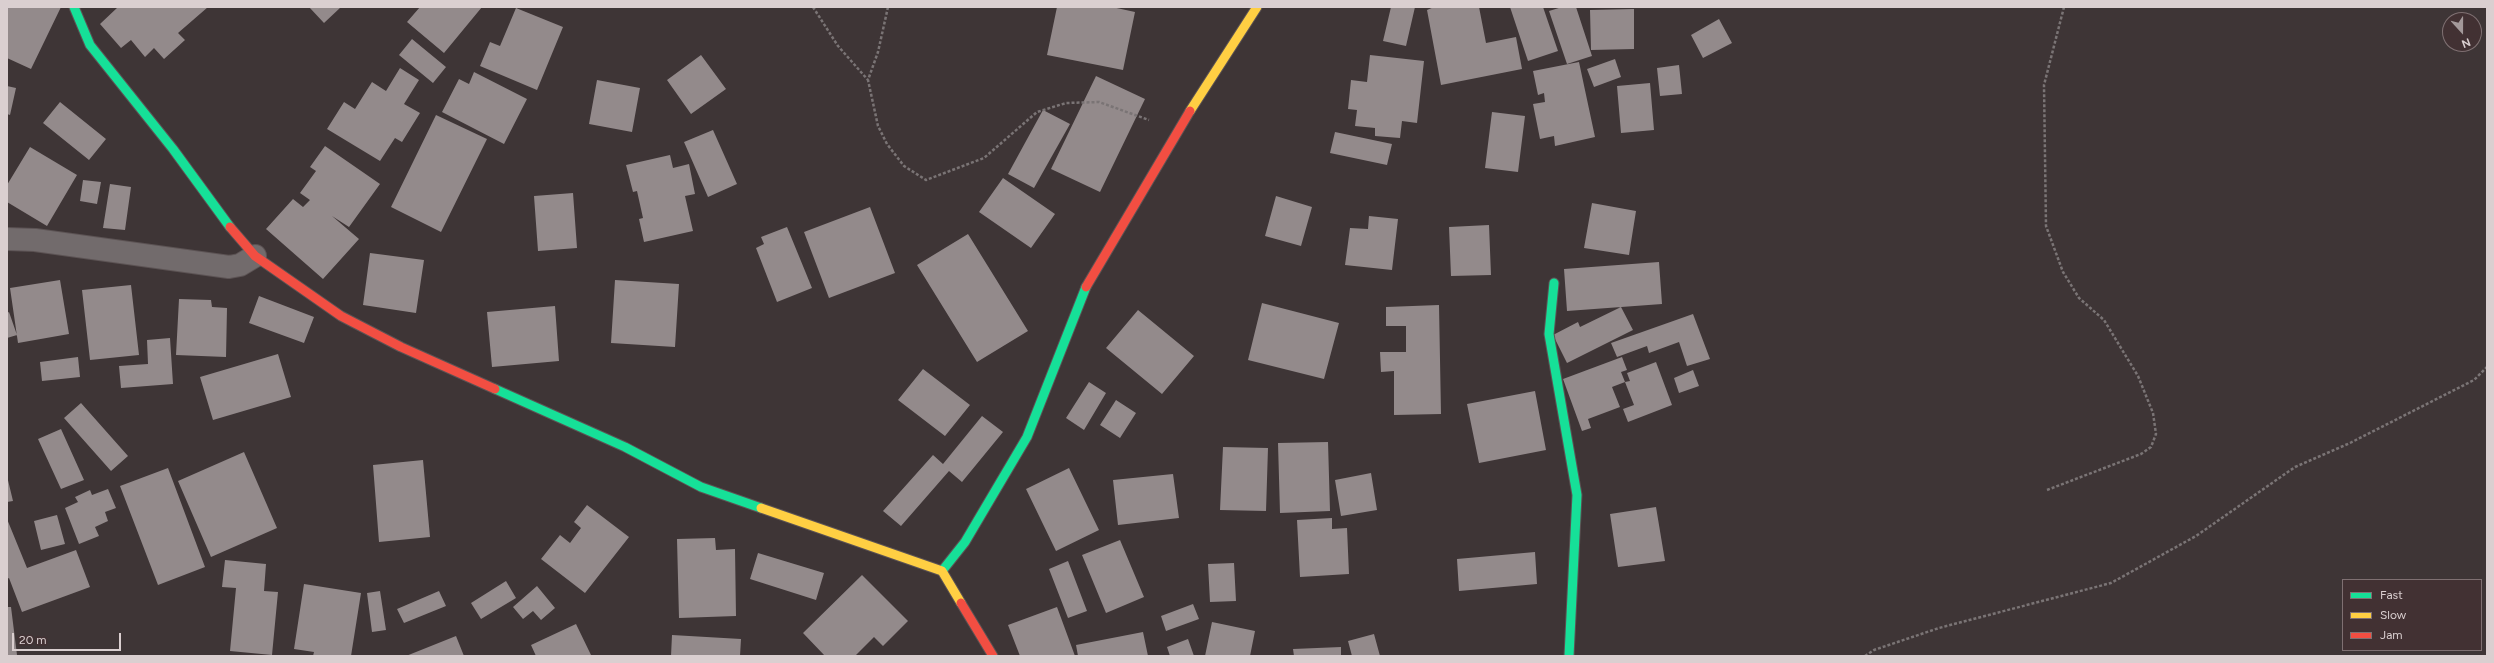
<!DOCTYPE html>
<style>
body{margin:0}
#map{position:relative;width:2494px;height:663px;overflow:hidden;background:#3e3536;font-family:Figtree,sans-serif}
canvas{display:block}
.frame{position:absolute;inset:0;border:8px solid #dacfd0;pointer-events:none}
.legend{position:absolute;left:2342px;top:579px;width:140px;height:72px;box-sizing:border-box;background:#423133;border:1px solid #7f7072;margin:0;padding:5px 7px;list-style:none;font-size:12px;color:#dacfd0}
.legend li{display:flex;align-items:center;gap:8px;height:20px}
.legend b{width:20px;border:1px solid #7f7072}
.north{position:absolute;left:2442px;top:12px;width:40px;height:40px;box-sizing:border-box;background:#423133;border:1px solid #7f7072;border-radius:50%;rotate:159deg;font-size:11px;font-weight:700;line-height:16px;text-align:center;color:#dacfd0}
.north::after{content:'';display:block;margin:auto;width:14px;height:18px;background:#a3999a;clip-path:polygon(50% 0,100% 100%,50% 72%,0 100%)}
.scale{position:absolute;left:12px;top:633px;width:109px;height:18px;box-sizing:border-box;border:2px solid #dacfd0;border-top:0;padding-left:5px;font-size:12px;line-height:14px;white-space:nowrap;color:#dacfd0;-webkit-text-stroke:3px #423133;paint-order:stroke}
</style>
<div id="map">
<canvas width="2494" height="663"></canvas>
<div class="frame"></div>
<ul class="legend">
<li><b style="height:5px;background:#16e098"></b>Fast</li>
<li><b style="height:5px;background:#ffcf43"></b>Slow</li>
<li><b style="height:5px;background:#f24e42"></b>Jam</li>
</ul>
<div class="north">N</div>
<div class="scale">20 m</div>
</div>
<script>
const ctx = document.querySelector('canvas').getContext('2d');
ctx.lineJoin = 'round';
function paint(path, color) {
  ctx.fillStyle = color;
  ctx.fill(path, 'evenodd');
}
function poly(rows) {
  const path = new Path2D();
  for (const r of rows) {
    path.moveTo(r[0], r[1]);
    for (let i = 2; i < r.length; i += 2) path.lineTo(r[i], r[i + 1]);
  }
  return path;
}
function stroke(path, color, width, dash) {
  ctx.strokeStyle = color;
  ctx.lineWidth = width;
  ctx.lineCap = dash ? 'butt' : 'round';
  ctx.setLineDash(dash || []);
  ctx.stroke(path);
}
paint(poly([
 [7,7,61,7,31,69,7,58],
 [118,7,208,7,178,33,185,40,164,59,154,48,145,57,131,40,121,48,100,24],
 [309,7,341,7,324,23],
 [420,7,482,7,444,53,407,22],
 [1057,7,1112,7,1135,12,1123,70,1047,55],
 [1391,7,1415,7,1406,46,1383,41],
 [1434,7,1479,7,1486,43,1516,37,1522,69,1441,85,1427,10],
 [1510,7,1543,7,1558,51,1528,61],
 [1562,7,1576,7,1592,56,1567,64,1549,11],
 [516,8,563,27,537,90,480,66,490,42,500,46],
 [1634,9,1634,49,1591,50,1590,10],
 [1719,19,1732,43,1703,58,1691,35],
 [412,39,446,67,433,83,399,55],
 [701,55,726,89,691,114,667,80],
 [1370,55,1424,61,1417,123,1402,121,1400,138,1375,136,1375,128,1355,126,1357,110,1348,109,1351,80,1367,82],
 [1615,59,1621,77,1594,87,1587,69],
 [1579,62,1595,137,1555,146,1554,136,1540,139,1533,104,1545,102,1544,93,1538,95,1533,71],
 [1679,65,1682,94,1660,96,1657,68],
 [400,68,419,80,404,104,420,113,402,142,395,138,380,161,327,129,344,102,355,109,372,82,386,91],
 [474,72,527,99,504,144,442,112,459,79,469,84],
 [1096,76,1145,99,1100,192,1051,169],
 [597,80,640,88,632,132,589,124],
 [1650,83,1654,130,1621,133,1617,86],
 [7,86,16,88,10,115,7,114],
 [60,102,106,139,89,160,43,123],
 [1043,110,1070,124,1034,188,1008,174],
 [1492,112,1525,116,1518,172,1485,168],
 [436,115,487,139,441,232,391,207],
 [713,130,737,184,708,197,684,142],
 [1335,132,1392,144,1387,165,1330,153],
 [325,146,380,184,349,227,332,216,359,239,323,279,266,229,293,199,303,207,310,200,300,193,316,171,310,167],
 [30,147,77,175,47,226,7,202,7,185],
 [670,155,673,168,689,164,695,194,685,196,693,231,644,242,639,219,643,218,637,191,633,192,626,165],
 [1003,178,1055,214,1031,248,979,212],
 [83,180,101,182,97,204,80,201],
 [110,184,131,187,125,230,103,228],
 [573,193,577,248,538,251,534,196],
 [1276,196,1312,207,1301,246,1265,236],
 [1592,203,1636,211,1629,255,1584,248],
 [870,207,895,273,829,298,804,232],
 [1369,216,1398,219,1392,270,1345,265,1350,228,1368,229],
 [1489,225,1491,275,1451,276,1449,227],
 [787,227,812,288,777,302,756,248,764,244,761,237],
 [968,234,1028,331,977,362,917,265],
 [370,253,424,260,416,313,363,305],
 [1659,262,1662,304,1567,311,1564,269],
 [60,280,69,334,18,343,10,288],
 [615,280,679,284,675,347,611,343],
 [131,285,139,355,90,360,82,290],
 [259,296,314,317,304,343,249,323],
 [179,299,211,300,212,307,227,308,226,357,176,355],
 [1262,303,1339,323,1324,379,1248,360],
 [1439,305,1441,414,1394,415,1394,371,1381,372,1380,352,1406,352,1406,326,1386,326,1386,307],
 [555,306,559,361,492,367,487,312],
 [1621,307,1633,330,1567,363,1553,335,1578,322,1580,327],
 [1138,310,1194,356,1162,394,1106,348],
 [9,312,17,335,7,338,7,313],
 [1693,314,1710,359,1687,366,1679,342,1649,353,1647,346,1617,357,1611,343],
 [170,338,173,384,121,388,119,366,148,364,147,340],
 [278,354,291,397,213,420,200,377],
 [78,357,80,377,42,381,40,362],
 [1622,357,1627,370,1621,372,1625,382,1612,387,1620,407,1588,419,1591,428,1582,431,1563,379],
 [1656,362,1672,405,1628,422,1623,409,1634,405,1625,382,1630,381,1627,373],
 [923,369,970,405,945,436,898,400],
 [1693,370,1699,386,1679,393,1674,378],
 [1089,382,1106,393,1084,430,1066,418],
 [1535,391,1546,450,1479,463,1467,404],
 [1116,400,1136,413,1120,438,1100,425],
 [81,403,128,456,111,471,64,418],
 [982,416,1003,432,962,482,949,471,901,526,883,511,933,455,943,464],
 [61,429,84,480,61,489,38,439],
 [1328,442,1330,511,1280,513,1278,443],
 [1223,447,1268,448,1266,511,1220,510],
 [244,452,277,528,211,557,178,481],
 [423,460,430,537,379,542,373,465],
 [168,468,205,567,158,585,120,486],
 [1069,468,1099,530,1056,551,1026,489],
 [1371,473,1377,510,1341,516,1335,480],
 [1173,474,1179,518,1118,525,1113,480],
 [7,476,13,501,7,502],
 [108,489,116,508,105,512,108,521,95,527,99,536,79,544,65,508,78,502,75,497,90,490,92,495],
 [587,505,629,537,585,593,541,559,560,535,570,543,581,528,574,522],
 [1656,507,1665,561,1618,567,1610,514],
 [57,515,65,544,41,550,34,521],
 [1332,518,1332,529,1347,528,1349,574,1300,577,1297,520],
 [7,519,27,568,76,550,90,587,22,612,9,578,7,579],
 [715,538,716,550,735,549,736,616,679,618,677,539],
 [1120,540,1144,597,1106,613,1082,555],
 [1535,552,1537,584,1459,591,1457,559],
 [758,553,824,573,816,600,750,579],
 [225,560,266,564,264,591,278,592,272,655,230,651,236,588,222,587],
 [1068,561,1087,611,1068,618,1049,569],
 [1234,563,1236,601,1210,602,1208,564],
 [862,575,908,621,883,646,874,637,855,656,825,656,803,633],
 [506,581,516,598,481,619,471,603],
 [304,584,361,593,351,656,313,656,314,652,294,649],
 [537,586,555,608,541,620,533,611,523,619,513,607],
 [380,591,386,630,372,632,367,593],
 [439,591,446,606,404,623,397,609],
 [1193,604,1199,619,1166,631,1161,616],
 [7,607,11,607,17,655,7,656],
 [1057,607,1075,656,1020,656,1008,625],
 [1212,622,1255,631,1250,656,1205,656],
 [576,624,591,655,536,656,531,645],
 [1143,632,1148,656,1078,656,1076,645],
 [1374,634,1380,656,1352,656,1348,641],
 [672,635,741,639,740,656,671,656],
 [456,636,464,656,406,656],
 [1188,639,1194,656,1170,656,1167,647],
 [1341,647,1341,656,1294,656,1293,649]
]), '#938a8b');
const street = poly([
 [7,239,35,240,229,267,240,265,255,256]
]);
const fast = poly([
 [74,7,90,45,173,149,230,227],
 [1554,283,1549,334,1577,495,1569,656],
 [495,389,625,447,701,487,761,508],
 [942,571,965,542,1027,437,1086,287]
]);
const slow = poly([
 [1190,111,1257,7],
 [761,508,942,571,961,603]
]);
const jam = poly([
 [230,227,255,256,341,316,401,347,495,389],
 [1086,287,1190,111],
 [961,603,993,656]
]);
stroke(street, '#5c5354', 24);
stroke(fast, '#5c5354', 11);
stroke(slow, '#5c5354', 11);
stroke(jam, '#5c5354', 11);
stroke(poly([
 [813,7,838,46,868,80],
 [888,7,878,52,868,80,878,126,887,144,904,166,926,180,984,158,1037,112,1066,103,1099,102,1149,120],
 [2047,490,2141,454,2151,447,2156,434,2153,413,2138,376,2104,320,2079,298,2063,272,2046,226,2044,85,2064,7],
 [1865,656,1874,650,1939,628,2111,583,2196,536,2295,467,2350,443,2474,380,2487,367]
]), '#7a7475', 2.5, [3, 2]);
stroke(street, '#726b6c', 22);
stroke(fast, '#16e098', 9);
stroke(slow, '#ffcf43', 9);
stroke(jam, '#f24e42', 9);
</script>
